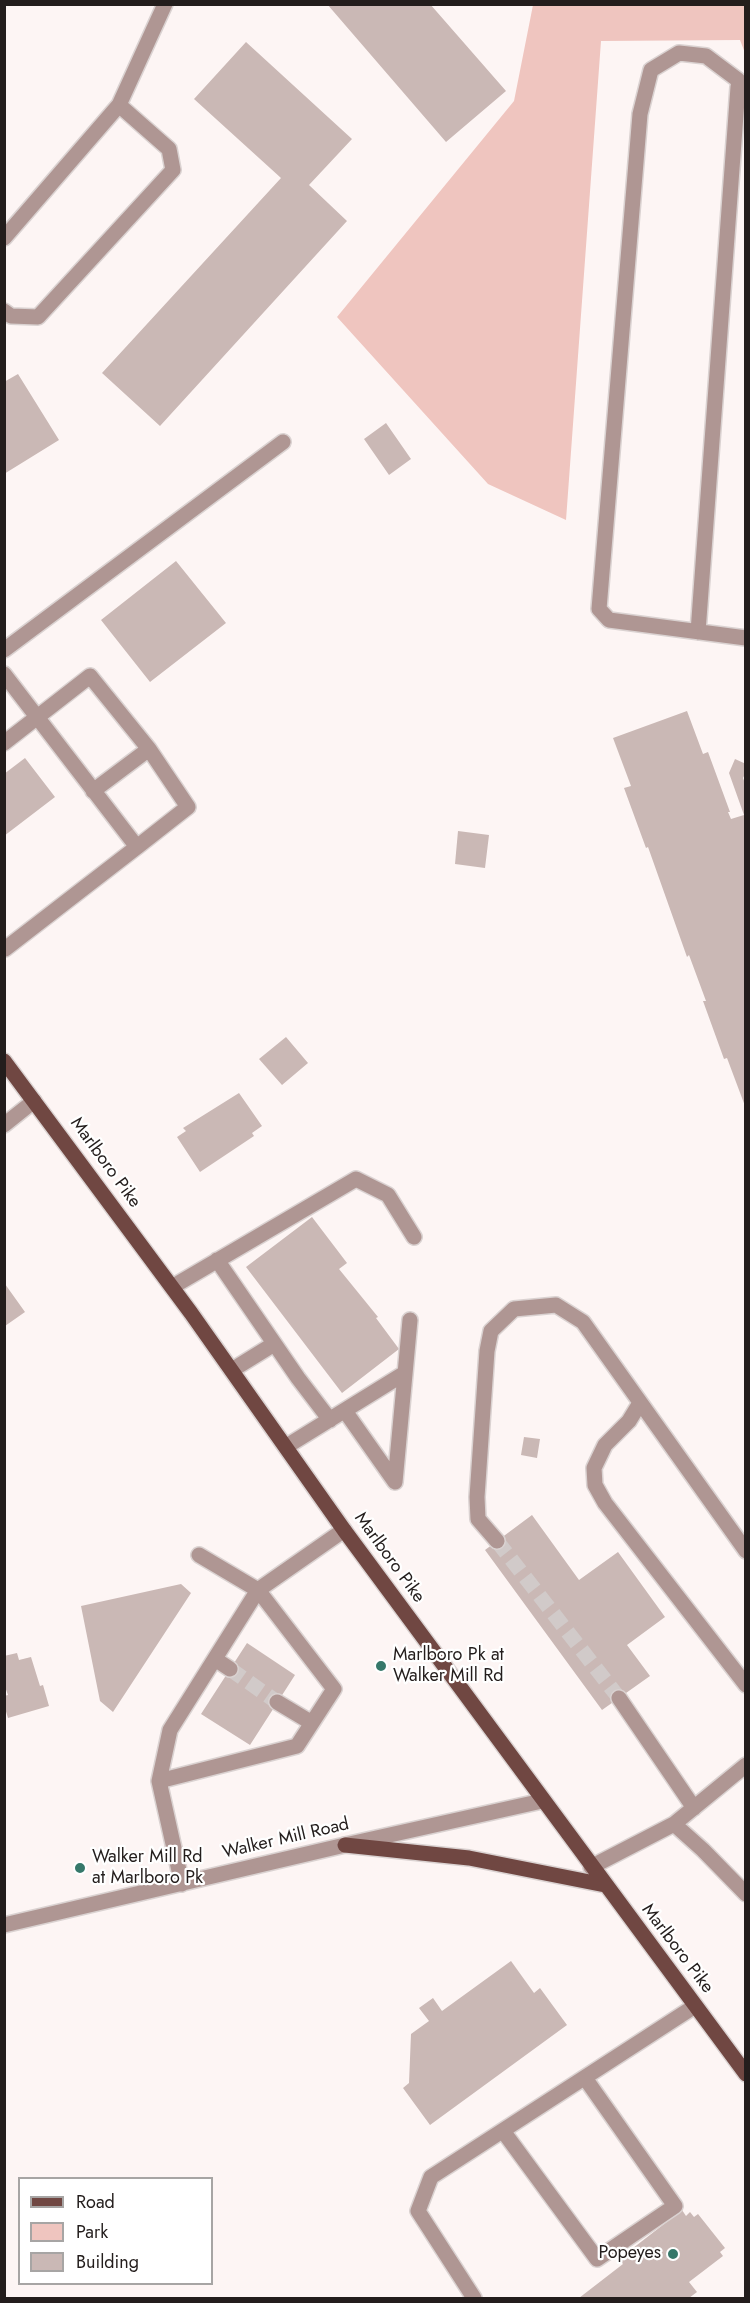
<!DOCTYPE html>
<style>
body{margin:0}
#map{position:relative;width:750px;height:2303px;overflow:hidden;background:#fdf5f4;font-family:Jost,sans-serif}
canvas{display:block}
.frame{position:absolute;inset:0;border:6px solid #231d1c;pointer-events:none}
.legend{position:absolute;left:18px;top:2177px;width:195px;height:108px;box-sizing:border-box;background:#fff;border:2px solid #a7a5a4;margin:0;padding:8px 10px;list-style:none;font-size:18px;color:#231d1c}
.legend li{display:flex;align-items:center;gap:12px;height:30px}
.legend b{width:30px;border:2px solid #a7a5a4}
</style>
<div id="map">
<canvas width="750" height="2303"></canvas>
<div class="frame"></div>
<ul class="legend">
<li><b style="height:8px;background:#704742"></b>Road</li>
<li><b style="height:16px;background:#efc5bf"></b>Park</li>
<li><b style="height:16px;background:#cab8b5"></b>Building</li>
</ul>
</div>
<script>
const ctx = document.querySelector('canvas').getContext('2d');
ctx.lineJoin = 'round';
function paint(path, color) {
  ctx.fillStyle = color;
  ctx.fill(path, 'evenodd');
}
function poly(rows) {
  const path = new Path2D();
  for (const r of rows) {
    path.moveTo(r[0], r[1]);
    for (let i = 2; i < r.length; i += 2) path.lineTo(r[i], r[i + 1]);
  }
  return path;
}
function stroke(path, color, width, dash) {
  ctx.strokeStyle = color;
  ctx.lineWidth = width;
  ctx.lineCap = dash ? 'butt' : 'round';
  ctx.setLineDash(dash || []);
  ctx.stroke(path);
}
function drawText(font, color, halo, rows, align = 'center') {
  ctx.font = font + ' Jost,sans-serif';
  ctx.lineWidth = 4.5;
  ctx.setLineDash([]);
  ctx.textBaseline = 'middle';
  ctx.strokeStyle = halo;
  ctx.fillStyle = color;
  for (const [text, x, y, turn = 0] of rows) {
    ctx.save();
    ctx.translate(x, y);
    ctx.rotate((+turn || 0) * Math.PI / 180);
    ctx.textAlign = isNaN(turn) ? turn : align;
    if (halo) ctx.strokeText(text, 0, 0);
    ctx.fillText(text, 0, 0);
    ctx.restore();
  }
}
paint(poly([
 [533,5,745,5,745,53,740,40,601,41,566,520,488,484,337,317,514,101]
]), '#efc5bf');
paint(poly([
 [327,4,430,4,506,91,446,142],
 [246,42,352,139,309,185,347,221,160,426,102,373,281,178,194,99],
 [18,374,59,440,4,474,4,382],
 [386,423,411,459,389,475,364,439],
 [176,561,226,623,150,682,101,620],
 [687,711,703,754,708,752,730,812,728,812,731,819,744,815,729,773,735,759,746,764,746,772,743,778,746,786,745,1106,727,1058,724,1059,703,1001,706,1001,689,955,687,957,648,847,646,848,624,788,631,786,613,738],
 [25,758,55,797,4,836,4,774],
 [458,831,489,835,485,868,455,864],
 [286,1037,308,1063,282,1085,259,1059],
 [239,1093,262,1126,252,1133,254,1136,200,1172,177,1137,186,1131,183,1128],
 [312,1217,347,1263,339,1269,378,1317,376,1318,399,1349,342,1393,246,1267],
 [5,1284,25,1312,5,1326],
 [524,1437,540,1439,537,1458,521,1455],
 [532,1515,579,1580,618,1552,665,1617,627,1645,650,1676,602,1710,485,1550],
 [181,1584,191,1593,113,1712,100,1701,81,1606],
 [247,1643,295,1675,250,1745,201,1714],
 [17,1653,19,1660,31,1657,40,1686,43,1685,49,1706,8,1718,4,1705,4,1696,8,1695,4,1684,4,1656],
 [511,1961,534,1993,540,1988,567,2025,430,2125,403,2088,409,2083,411,2034,429,2021,419,2008,433,1998,442,2011],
 [682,2210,686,2216,690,2212,694,2217,698,2214,725,2248,720,2252,723,2256,689,2282,697,2292,689,2298,579,2298,623,2264,619,2259]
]), '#cab8b5');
stroke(poly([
 [497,1541,619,1698],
 [230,1669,277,1702]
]), '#d1cac9', 15, [15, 8]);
const minor = poly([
 [746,100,738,80,706,56,679,53,651,70,640,114,599,609,609,620,746,638],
 [4,238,119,105,165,4],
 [4,311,11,316,38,317,173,170,169,149,119,105],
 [698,632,738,87],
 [4,650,283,442],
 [4,674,137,847,5,949],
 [4,743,90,676,149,749,93,791],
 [137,847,188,807,149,749],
 [4,1125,34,1101],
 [217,1260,298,1378,330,1420],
 [172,1287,356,1179,388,1195,414,1237],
 [232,1370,274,1344],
 [640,1403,629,1421,605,1445,594,1468,595,1485,605,1503,746,1685],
 [345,1411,395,1482,410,1320],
 [287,1446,405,1373],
 [497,1541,478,1519,477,1497,487,1351,491,1331,514,1309,556,1305,583,1322,746,1551],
 [215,1659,230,1669],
 [619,1698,694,1808],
 [277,1702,312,1723],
 [159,1781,297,1746,334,1689,258,1590,344,1530],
 [674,1824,703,1850,746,1894],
 [591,1867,674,1824,746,1765],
 [182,1884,159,1781,170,1730,258,1590,199,1555],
 [4,1925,345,1845,542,1801],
 [503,2131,597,2259,675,2206,585,2078],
 [474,2298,418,2211,431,2177,695,2006]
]);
const major = poly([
 [4,1061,191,1313,344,1530,746,2074],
 [345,1845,469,1858,605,1885]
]);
stroke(minor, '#dad2d1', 18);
stroke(major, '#dad2d1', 18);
stroke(minor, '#af9693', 15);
stroke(major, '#704742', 15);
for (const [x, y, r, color] of [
 [381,1666,6,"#36786a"],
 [80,1868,6,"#36786a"],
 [673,2254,6,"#36786a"]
]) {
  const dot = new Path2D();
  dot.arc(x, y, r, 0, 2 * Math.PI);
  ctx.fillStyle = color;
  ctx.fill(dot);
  stroke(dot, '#fff', 2);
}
drawText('18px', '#231d1c', '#fff', [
 ["Marlboro Pike",105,1163,54],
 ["Marlboro Pike",389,1558,54],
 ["Walker Mill Road",286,1839,-13],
 ["Marlboro Pike",677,1949,53]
]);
drawText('18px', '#231d1c', '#fff', [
 ["Marlboro Pk at",393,1656],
 ["Walker Mill Rd",393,1677],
 ["Walker Mill Rd",92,1858],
 ["at Marlboro Pk",92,1879],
 ["Popeyes",661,2254,"right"]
], 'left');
</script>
